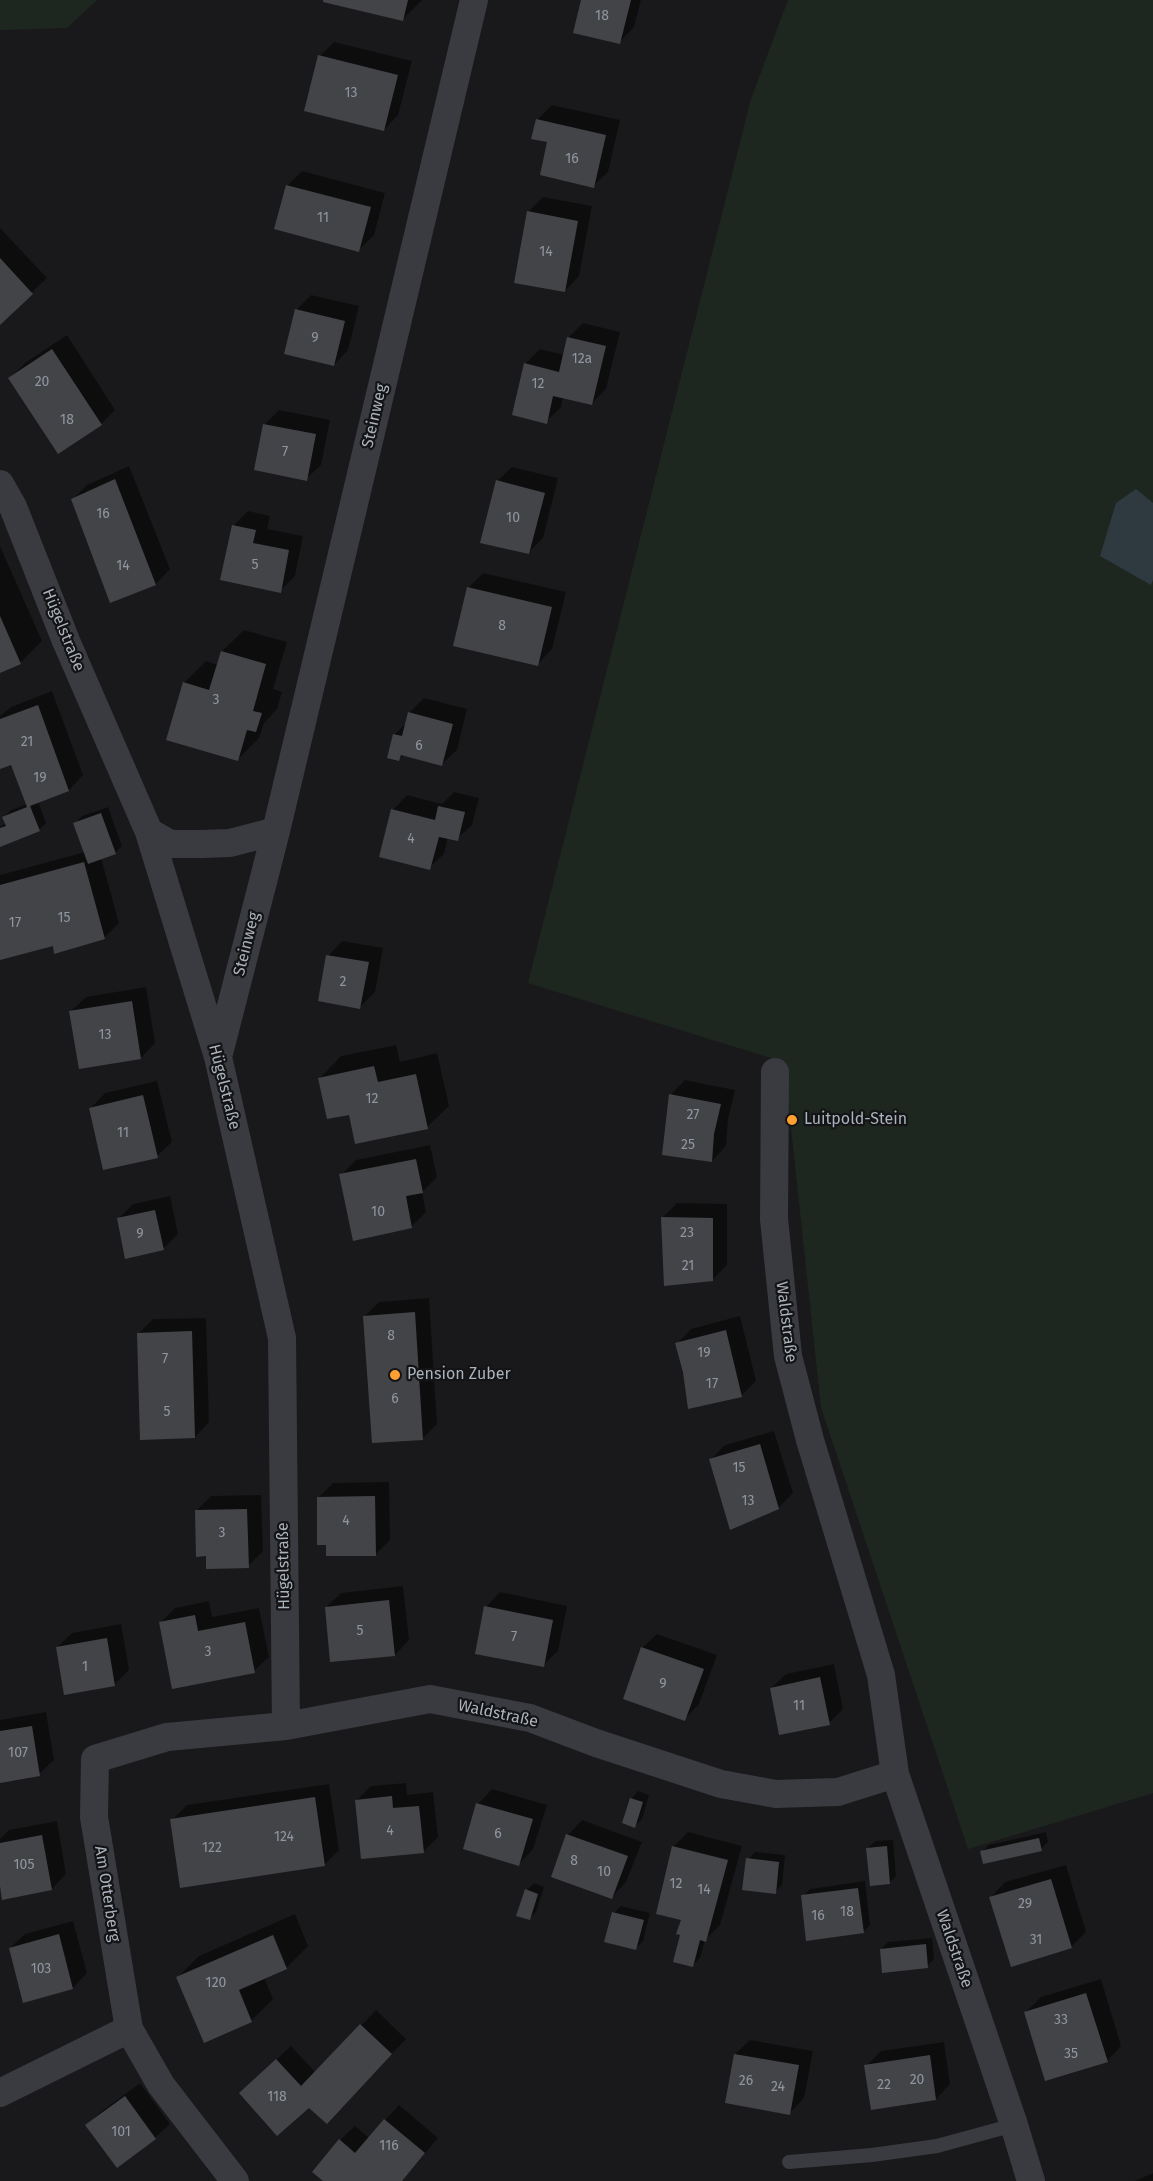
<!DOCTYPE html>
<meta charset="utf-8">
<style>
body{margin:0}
canvas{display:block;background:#19191b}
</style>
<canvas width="1153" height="2181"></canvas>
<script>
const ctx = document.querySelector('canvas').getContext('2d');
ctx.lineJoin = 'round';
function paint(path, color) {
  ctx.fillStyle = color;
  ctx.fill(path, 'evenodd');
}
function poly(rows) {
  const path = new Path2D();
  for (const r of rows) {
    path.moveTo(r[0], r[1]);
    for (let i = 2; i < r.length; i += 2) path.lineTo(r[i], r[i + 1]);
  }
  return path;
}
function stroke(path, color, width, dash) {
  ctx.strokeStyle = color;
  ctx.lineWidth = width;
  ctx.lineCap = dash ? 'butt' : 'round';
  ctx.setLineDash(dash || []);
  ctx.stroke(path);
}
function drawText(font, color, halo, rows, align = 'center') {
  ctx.font = font + ' "Fira Sans",sans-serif';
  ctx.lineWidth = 4.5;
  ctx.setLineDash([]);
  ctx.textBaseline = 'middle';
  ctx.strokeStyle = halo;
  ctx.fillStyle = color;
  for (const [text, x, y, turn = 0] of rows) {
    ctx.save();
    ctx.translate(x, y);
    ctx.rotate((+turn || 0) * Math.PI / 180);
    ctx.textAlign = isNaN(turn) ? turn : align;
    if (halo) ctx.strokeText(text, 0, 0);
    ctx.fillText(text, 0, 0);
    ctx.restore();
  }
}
paint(poly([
 [0,0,97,0,67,28,0,30],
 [788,0,1153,0,1153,1793,968,1849,821,1407,784,1062,528,983,751,99]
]), '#1e271f');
paint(poly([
 [1136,489,1153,503,1153,580,1151,585,1100,556,1116,503]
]), '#2e3a40');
paint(poly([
 [325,0,422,0,403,19],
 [583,0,641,0,634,27,620,42],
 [334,42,412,61,398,115,384,130,320,56],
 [552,105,620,120,608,172,593,186,549,141,537,120],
 [302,171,385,193,374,235,359,250,287,186],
 [543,197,592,206,579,276,565,291,528,212],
 [0,228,47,278,0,323],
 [311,295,359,306,348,350,334,365,297,309],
 [583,323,620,332,606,389,591,404,563,397,561,407,546,422,525,364,540,349,564,355,569,337],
 [67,335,115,410,101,424,10,378,25,363],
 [279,410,330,420,321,465,306,479,265,424],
 [129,466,170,569,156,584,110,601,72,500,87,485],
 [512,467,558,478,543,538,528,553,497,481],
 [248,511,270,516,267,529,303,536,295,576,280,591,233,526],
 [0,546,42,641,20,663,0,672],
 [483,573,566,592,552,649,538,664,468,588],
 [244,630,287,642,273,689,282,692,277,709,264,723,259,738,238,759,184,683,206,661,218,665,222,651],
 [52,691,83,775,69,790,38,801,46,823,39,830,0,843,0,827,6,823,4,817,11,810,27,804,12,762,0,768,0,716,11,707],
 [424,698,467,709,457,750,442,764,404,754,399,760,394,735,407,722,409,713],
 [454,792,479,798,472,825,457,839,448,837,444,854,429,868,393,810,407,795,442,804],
 [108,807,122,846,115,853,101,858,119,923,104,938,54,944,0,959,0,875,85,852,75,823,82,816],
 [342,941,383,948,375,992,360,1007,328,956],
 [146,987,155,1043,141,1058,71,1011,86,997],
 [396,1045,400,1062,437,1053,449,1106,427,1127,350,1113,320,1078,341,1056],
 [685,1080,735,1090,728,1119,726,1146,712,1161,671,1094],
 [157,1081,172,1142,157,1156,91,1108,105,1093],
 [430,1145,437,1177,422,1192,426,1212,411,1227,341,1175,356,1160],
 [170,1196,178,1234,163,1249,118,1219,133,1204],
 [677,1203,727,1204,727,1265,712,1280,662,1218],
 [429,1298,437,1424,422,1439,365,1316,379,1302],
 [740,1316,756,1381,741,1396,685,1372,677,1344,691,1329],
 [206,1318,209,1422,195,1437,138,1334,153,1319],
 [774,1431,793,1493,778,1508,711,1459,725,1445],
 [389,1482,390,1540,375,1555,318,1498,333,1483],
 [261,1495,263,1551,248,1566,196,1511,211,1496],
 [403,1586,409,1640,395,1655,326,1607,341,1593],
 [500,1592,567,1606,558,1651,543,1665,486,1607],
 [209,1601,212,1617,259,1608,269,1657,254,1671,161,1622,175,1608],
 [121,1624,129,1670,114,1685,57,1647,72,1633],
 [657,1634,717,1655,699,1704,685,1719,642,1648],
 [834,1664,843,1709,829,1723,771,1688,786,1674],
 [46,1712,54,1760,39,1774,0,1781,0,1720],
 [406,1783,407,1795,433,1792,438,1837,423,1852,356,1801,371,1786],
 [329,1784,339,1850,324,1865,172,1820,187,1805],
 [492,1789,547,1805,533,1849,519,1864,478,1804],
 [638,1791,649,1795,642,1819,635,1826,624,1822,632,1798],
 [582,1820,642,1842,626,1882,612,1897,568,1835],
 [57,1821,66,1874,52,1889,0,1878,0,1839,9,1830],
 [688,1832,742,1846,720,1925,705,1940,700,1958,693,1965,681,1936,683,1919,673,1847],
 [1046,1832,1048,1842,1041,1849,982,1852,989,1845],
 [893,1840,896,1876,889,1883,868,1848,875,1841],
 [755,1852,785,1855,782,1885,775,1892,748,1859],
 [1066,1865,1086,1932,1071,1947,991,1897,1005,1882],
 [865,1881,870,1925,863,1932,803,1896,810,1889],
 [534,1883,544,1887,536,1912,529,1919,527,1890],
 [621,1906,650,1913,643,1941,636,1948,614,1913],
 [295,1914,308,1946,286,1968,264,1977,273,1999,251,2021,178,1977,199,1956],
 [73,1921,87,1973,73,1988,10,1948,25,1934],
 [932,1938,934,1959,927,1966,881,1949,888,1942],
 [1101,1979,1121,2046,1107,2061,1026,2012,1041,1997],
 [376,2010,406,2039,341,2108,255,2079,291,2046,316,2073],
 [750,2040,813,2051,804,2098,790,2113,735,2054],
 [944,2042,950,2084,936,2099,866,2066,881,2051],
 [140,2083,170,2124,155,2138,87,2125,102,2111],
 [399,2105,438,2138,402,2181,325,2181,340,2140,355,2126,369,2138],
 [1153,2173,1153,2181,1135,2181]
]), '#0007');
paint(poly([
 [323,0,408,0,403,21,323,2],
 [581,0,631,0,620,44,573,33],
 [318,55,398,75,384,131,304,111],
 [536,119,606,135,594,188,540,175,547,142,531,139],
 [286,185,371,207,359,252,274,229],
 [527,211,578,221,565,292,514,283],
 [0,258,33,294,0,325],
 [295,309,345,321,334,366,284,354],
 [567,337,606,346,592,405,553,396,547,424,512,415,524,363,559,372],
 [52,349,102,425,58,454,8,378],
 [263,424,316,434,307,481,254,470],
 [115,479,156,585,110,603,71,499],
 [496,480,545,493,529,554,480,543],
 [232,525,256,530,253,543,289,550,281,593,220,580],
 [467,587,552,607,538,666,453,646],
 [0,616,21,664,0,673],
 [221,651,266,664,253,711,262,713,256,732,247,730,238,761,166,740,183,682,209,690],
 [38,705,69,791,30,806,40,831,0,847,0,828,6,826,2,817,27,807,11,765,0,769,0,719],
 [408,712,453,724,442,766,401,755,399,761,387,758,393,734,402,736],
 [438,806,465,812,458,841,439,837,430,870,379,857,391,809,435,820],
 [101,813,116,854,88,864,73,823],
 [84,862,105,939,54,954,53,946,0,960,0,885],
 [326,955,369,962,360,1009,318,1001],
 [132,1001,141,1059,79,1069,69,1011],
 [374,1066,378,1082,416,1074,428,1129,355,1144,349,1115,327,1119,318,1078],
 [669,1094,721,1104,714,1134,712,1162,662,1155],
 [143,1095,158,1158,103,1170,89,1108],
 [416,1159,423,1193,406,1196,412,1228,353,1241,339,1174],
 [155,1210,164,1250,125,1259,117,1218],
 [661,1217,713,1218,713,1281,664,1286],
 [415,1312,423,1440,372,1443,363,1316],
 [726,1330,742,1397,688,1409,683,1372,675,1343],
 [192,1331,195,1438,140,1440,137,1333],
 [760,1444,779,1509,730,1530,709,1459],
 [375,1496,376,1556,326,1556,326,1545,317,1545,317,1497],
 [247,1509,249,1568,206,1569,206,1556,196,1557,195,1510],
 [389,1600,395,1656,330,1662,325,1607],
 [484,1606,553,1620,544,1667,475,1654],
 [195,1615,198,1631,245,1622,255,1673,172,1689,159,1622],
 [107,1638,115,1686,64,1695,56,1647],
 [641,1647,704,1669,685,1721,623,1699],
 [820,1677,830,1725,779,1735,770,1688],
 [32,1726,40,1776,0,1783,0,1731],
 [392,1796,393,1808,419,1806,424,1853,361,1859,355,1800],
 [315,1797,325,1866,180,1888,170,1819],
 [630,1798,643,1802,635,1828,622,1823],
 [476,1803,533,1819,519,1866,463,1849],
 [566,1834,628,1856,612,1899,551,1877],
 [42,1835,52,1890,2,1900,0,1886,0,1843],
 [1039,1838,1042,1851,983,1864,980,1851],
 [672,1846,728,1860,706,1942,700,1940,693,1967,673,1962,680,1935,676,1934,681,1920,656,1914],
 [887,1846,890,1884,870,1886,866,1848],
 [746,1858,779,1862,776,1894,742,1890],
 [1051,1879,1072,1948,1011,1967,989,1897],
 [858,1888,864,1933,806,1941,801,1895],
 [525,1889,538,1894,530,1920,516,1916],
 [612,1912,644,1920,636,1950,604,1942],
 [59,1934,73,1989,23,2003,9,1948],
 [273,1935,287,1969,239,1990,252,2022,204,2043,176,1977],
 [926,1944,928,1968,882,1973,880,1949],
 [1086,1993,1108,2062,1045,2081,1024,2012],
 [360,2024,392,2054,327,2124,309,2108,277,2136,239,2093,276,2059,301,2086],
 [734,2054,799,2065,790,2115,725,2103],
 [930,2055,936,2100,871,2110,864,2065],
 [125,2096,156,2139,117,2168,85,2125],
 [384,2119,425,2153,402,2181,323,2181,312,2172,339,2139,355,2153]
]), '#434448');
stroke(poly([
 [789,2162,872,2155,937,2146,1014,2125]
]), '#393b40', 14);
stroke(poly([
 [0,484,13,507,66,641,149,832,218,1057,282,1338,286,1726],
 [149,832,170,844,202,844,230,843,276,831],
 [218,1057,276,831,474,0],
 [775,1072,774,1219,788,1356,810,1440,881,1675,895,1774,1014,2125,1031,2181],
 [0,2093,129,2029],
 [235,2181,161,2085,129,2029,94,1817,95,1759,167,1737,286,1726,430,1699,530,1718,596,1743,721,1784,776,1794,838,1792,895,1774]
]), '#393b40', 28);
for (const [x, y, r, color] of [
 [792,1120,6,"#fca030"],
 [395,1375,6,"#fca030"]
]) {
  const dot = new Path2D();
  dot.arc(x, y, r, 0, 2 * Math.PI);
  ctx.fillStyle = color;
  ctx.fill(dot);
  stroke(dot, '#141416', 2);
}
drawText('14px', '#90969f', null, [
 ["18",602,16],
 ["13",351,93],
 ["16",572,159],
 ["11",323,218],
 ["14",546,252],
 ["9",315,338],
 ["12a",582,359],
 ["20",42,382],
 ["12",538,384],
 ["18",67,420],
 ["7",285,452],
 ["16",103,514],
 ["10",513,518],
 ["5",255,565],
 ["14",123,566],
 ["8",502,626],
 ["3",216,700],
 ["21",27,742],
 ["6",419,746],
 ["19",40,778],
 ["4",411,839],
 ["15",64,918],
 ["17",15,923],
 ["2",343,982],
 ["13",105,1035],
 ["12",372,1099],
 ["27",693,1115],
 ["11",123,1133],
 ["25",688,1145],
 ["10",378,1212],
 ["23",687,1233],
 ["9",140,1234],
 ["21",688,1266],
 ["8",391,1336],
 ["19",704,1353],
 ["7",165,1359],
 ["17",712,1384],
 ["6",395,1399],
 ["5",167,1412],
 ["15",739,1468],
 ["13",748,1501],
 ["4",346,1521],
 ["3",222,1533],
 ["5",360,1631],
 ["7",514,1637],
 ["3",208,1652],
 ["1",85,1667],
 ["9",663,1684],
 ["11",799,1706],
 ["107",18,1753],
 ["4",390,1831],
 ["6",498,1834],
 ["124",284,1837],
 ["122",212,1848],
 ["8",574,1861],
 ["105",24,1865],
 ["10",604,1872],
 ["12",676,1884],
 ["14",704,1890],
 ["29",1025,1904],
 ["18",847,1912],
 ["16",818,1916],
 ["31",1036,1940],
 ["103",41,1969],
 ["120",216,1983],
 ["33",1061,2020],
 ["35",1071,2054],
 ["20",917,2080],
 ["26",746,2081],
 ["22",884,2085],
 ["24",778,2087],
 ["118",277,2097],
 ["101",121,2132],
 ["116",389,2146]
]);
drawText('16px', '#aab2bc', '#141416', [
 ["Steinweg",375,416,-77],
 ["Hügelstraße",63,630,68],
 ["Steinweg",247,944,-76],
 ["Hügelstraße",224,1087,76],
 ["Waldstraße",786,1322,83],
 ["Hügelstraße",284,1566,-91],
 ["Waldstraße",498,1714,12],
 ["Am Otterberg",107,1894,81],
 ["Waldstraße",954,1949,71]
]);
drawText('16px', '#aab2bc', '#141416', [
 ["Luitpold-Stein",804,1120],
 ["Pension Zuber",407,1375]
], 'left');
</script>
